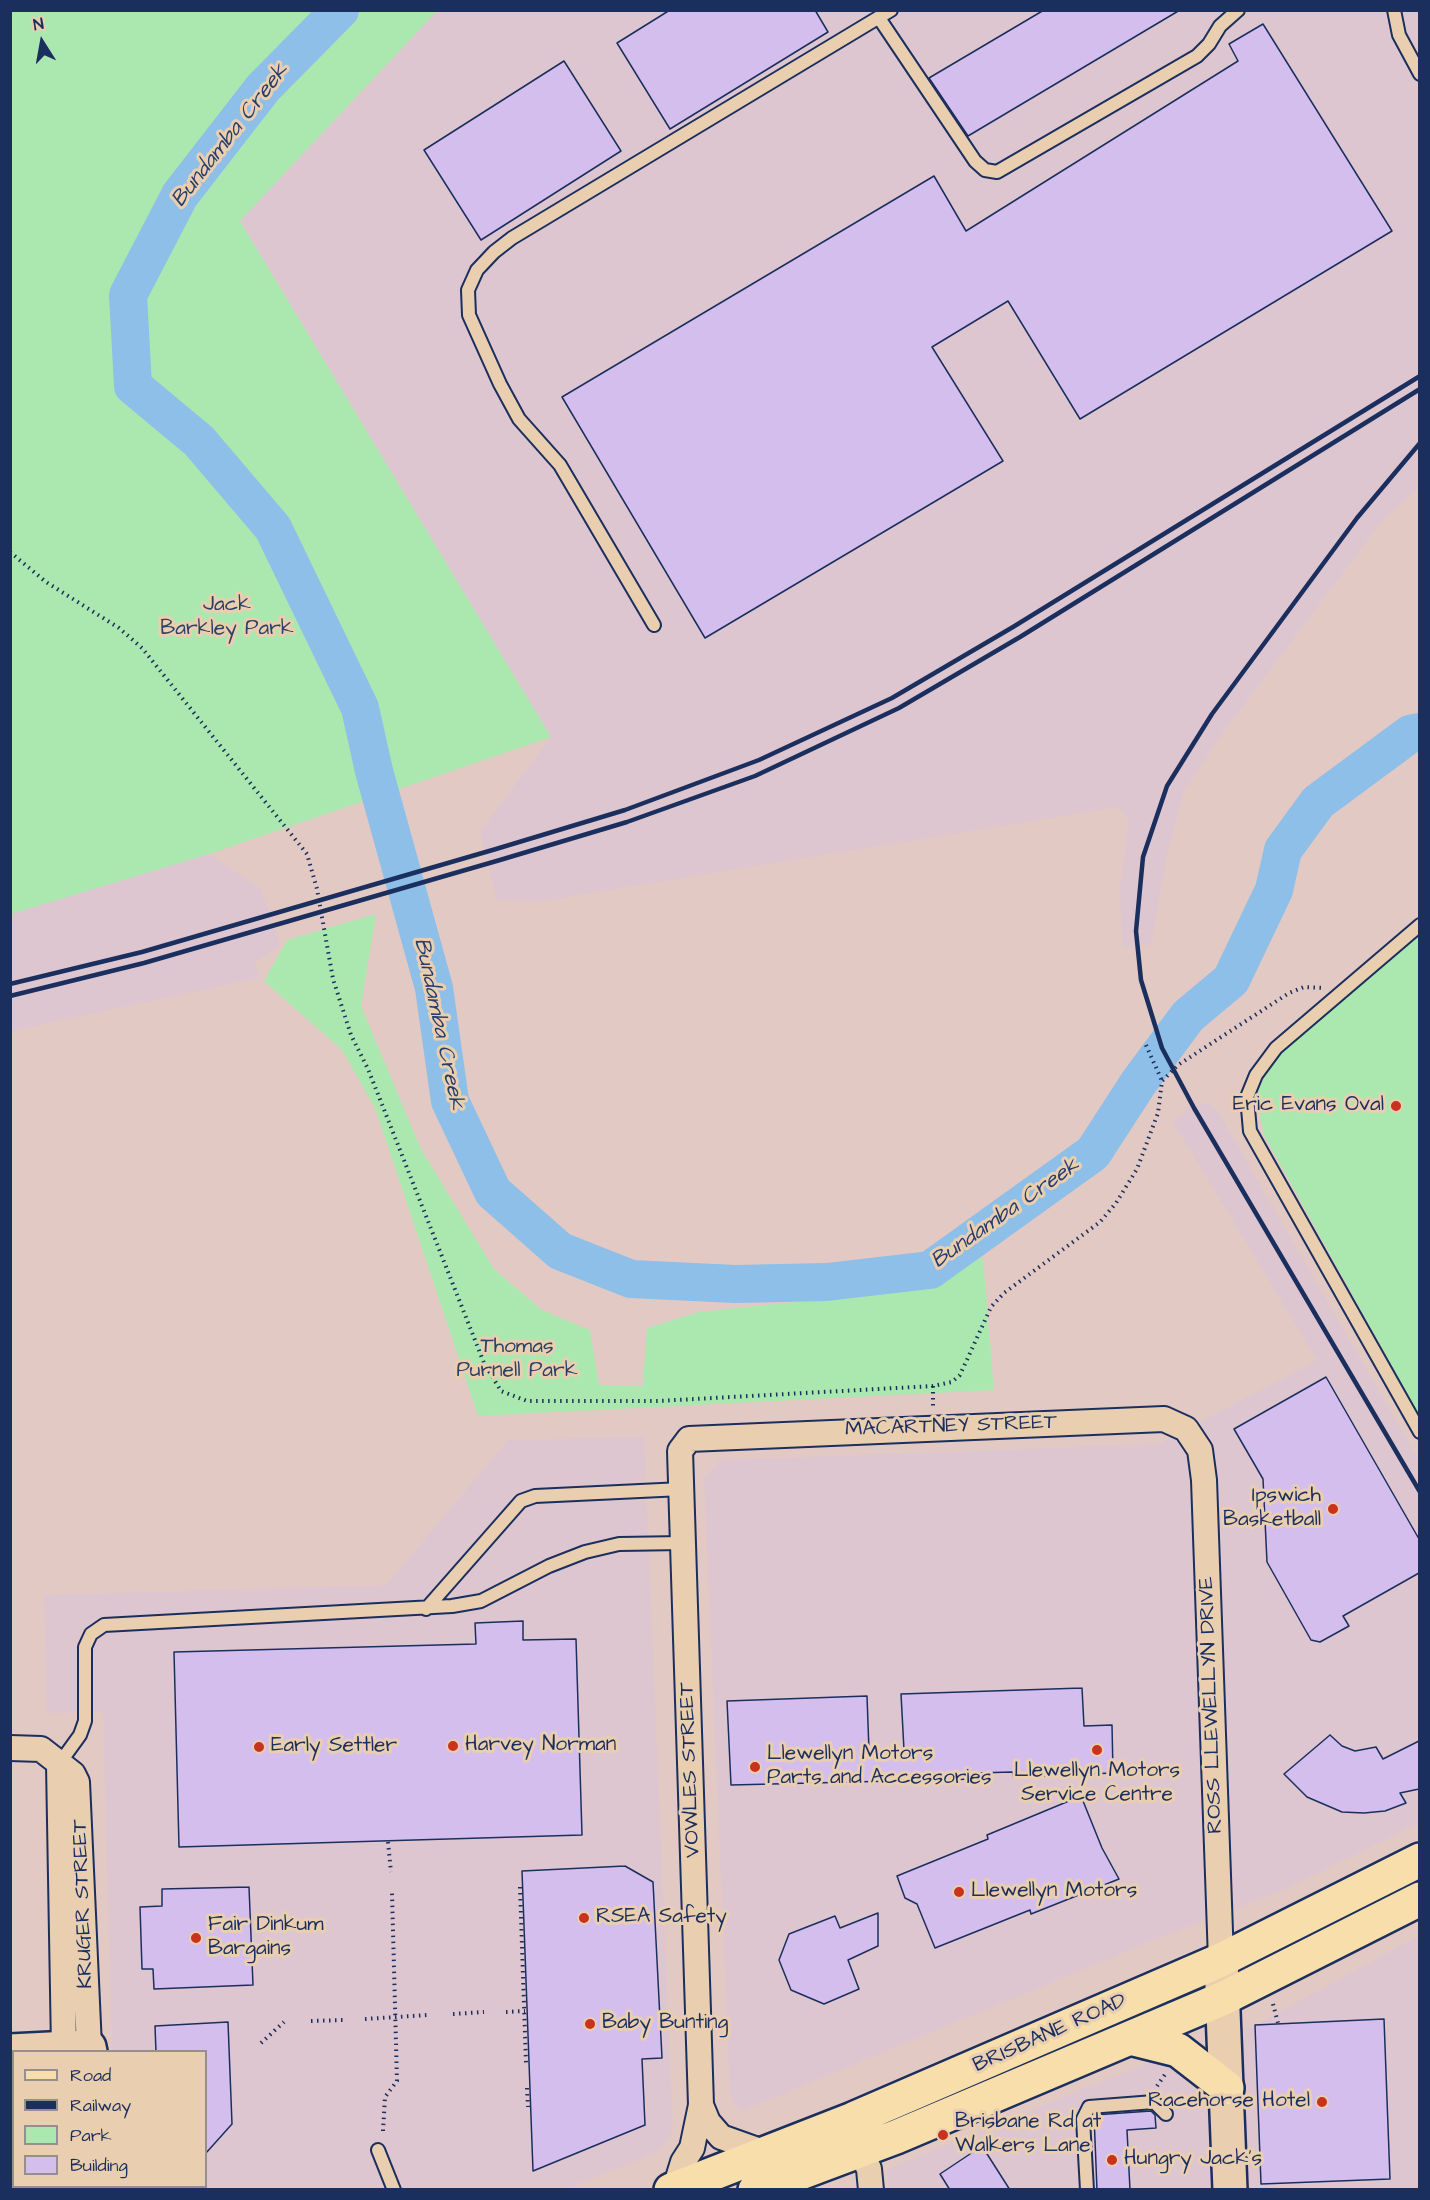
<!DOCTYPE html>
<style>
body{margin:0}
#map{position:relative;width:1430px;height:2200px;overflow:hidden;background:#e3c9c3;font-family:"Architects Daughter",sans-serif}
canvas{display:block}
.frame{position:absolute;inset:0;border:12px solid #1b2f5e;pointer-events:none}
.legend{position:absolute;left:12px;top:2050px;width:195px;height:138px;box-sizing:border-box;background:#e9ceb0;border:2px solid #978e8f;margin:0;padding:8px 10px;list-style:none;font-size:18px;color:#1b2f5e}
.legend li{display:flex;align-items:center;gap:12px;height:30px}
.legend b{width:30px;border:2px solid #978e8f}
.north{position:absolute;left:12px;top:12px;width:60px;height:60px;-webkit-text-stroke:4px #e9ceb0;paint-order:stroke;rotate:349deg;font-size:16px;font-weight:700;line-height:24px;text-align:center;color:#1b2f5e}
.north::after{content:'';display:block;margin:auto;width:21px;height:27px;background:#1b2f5e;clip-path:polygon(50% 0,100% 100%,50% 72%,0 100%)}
</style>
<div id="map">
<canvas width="1430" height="2200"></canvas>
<div class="frame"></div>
<ul class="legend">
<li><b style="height:8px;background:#f8deab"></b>Road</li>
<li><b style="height:8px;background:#1b2f5e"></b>Railway</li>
<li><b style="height:16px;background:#abe8af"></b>Park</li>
<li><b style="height:16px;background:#d4beee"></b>Building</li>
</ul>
<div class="north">N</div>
</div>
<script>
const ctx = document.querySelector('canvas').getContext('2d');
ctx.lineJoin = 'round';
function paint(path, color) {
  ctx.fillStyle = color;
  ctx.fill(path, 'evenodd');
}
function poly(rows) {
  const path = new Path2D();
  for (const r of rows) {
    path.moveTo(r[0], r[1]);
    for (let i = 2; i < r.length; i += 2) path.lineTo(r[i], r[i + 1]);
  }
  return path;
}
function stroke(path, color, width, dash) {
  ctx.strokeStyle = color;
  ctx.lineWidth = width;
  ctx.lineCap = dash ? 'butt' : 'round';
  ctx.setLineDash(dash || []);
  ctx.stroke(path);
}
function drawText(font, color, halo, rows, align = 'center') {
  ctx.font = font + ' "Architects Daughter",sans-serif';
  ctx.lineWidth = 6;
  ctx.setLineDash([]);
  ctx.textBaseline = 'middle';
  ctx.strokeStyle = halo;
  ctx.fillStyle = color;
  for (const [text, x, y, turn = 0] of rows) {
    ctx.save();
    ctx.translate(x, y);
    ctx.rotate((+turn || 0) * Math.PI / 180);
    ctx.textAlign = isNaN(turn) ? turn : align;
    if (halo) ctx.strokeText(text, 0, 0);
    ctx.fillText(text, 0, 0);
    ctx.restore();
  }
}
paint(poly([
 [437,11,1419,11,1419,487,1382,521,1222,734,1184,791,1167,856,1151,945,1122,947,1120,888,1129,820,1118,807,543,901,497,900,480,831,551,737,240,221],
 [207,853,261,889,281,946,255,962,259,978,11,1031,10,911],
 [1195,1102,1212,1105,1220,1115,1419,1460,1419,1823,1286,1889,1164,1936,742,2111,735,2107,730,2093,704,1478,720,1460,1159,1444,1317,1360,1173,1122],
 [644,1437,673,2131,657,2153,565,2189,128,2189,128,2186,206,2186,206,2052,112,2051,103,1712,47,1713,44,1595,386,1585,508,1440],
 [1419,1936,1419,2189,888,2190,887,2169,1132,2069,1255,2025]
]), '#dec6d0');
paint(poly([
 [10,11,437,11,240,221,551,737,209,854,11,914],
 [376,914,361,1006,421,1149,494,1269,542,1310,590,1330,599,1385,643,1386,647,1328,699,1312,917,1289,983,1257,994,1390,478,1416,375,1108,342,1050,264,981,287,940],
 [1419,928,1419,1415,1264,1135,1256,1096,1270,1064]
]), '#abe8af');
stroke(poly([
 [340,10,263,88,180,195,128,295,133,386,199,441,273,528,360,708,374,771,434,988,450,1101,493,1192,560,1251,631,1279,735,1284,827,1282,930,1270,1093,1153,1139,1082,1188,1016,1231,980,1274,890,1283,850,1318,802,1410,734,1420,732]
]), '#8dbfe9', 38);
const building = poly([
 [670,10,815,10,828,32,670,129,617,43,670,10],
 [1044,10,1180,10,968,136,929,78,1044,10],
 [1263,24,1392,231,1080,419,1008,301,932,347,1003,461,705,638,562,397,934,176,966,231,1238,61,1229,44,1263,24],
 [564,61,621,151,481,240,424,150,564,61],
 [1326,1377,1419,1539,1419,1573,1343,1616,1349,1626,1320,1642,1311,1640,1267,1562,1263,1479,1234,1429,1326,1377],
 [523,1621,523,1640,576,1639,582,1835,179,1847,174,1652,476,1644,475,1623,523,1621],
 [1082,1688,1084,1726,1112,1725,1113,1773,1013,1777,1013,1772,975,1773,975,1779,731,1785,727,1701,867,1696,869,1751,904,1750,901,1694,1082,1688],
 [1330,1735,1342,1746,1355,1751,1376,1747,1383,1759,1419,1741,1419,1789,1400,1793,1406,1803,1385,1811,1364,1813,1342,1812,1307,1797,1284,1774,1330,1735],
 [1081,1796,1102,1848,1119,1879,1031,1914,1030,1910,935,1948,917,1904,905,1898,897,1876,988,1839,987,1835,1081,1796],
 [625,1866,653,1882,662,2058,642,2059,645,2125,533,2171,522,1871,625,1866],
 [249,1887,253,1985,154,1989,153,1969,142,1969,140,1907,162,1906,162,1889,249,1887],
 [878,1913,878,1946,848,1960,859,1989,824,2004,791,1990,779,1960,789,1934,835,1916,840,1928,878,1913],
 [1384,2019,1390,2179,1261,2184,1255,2025,1384,2019],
 [228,2022,232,2124,206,2153,206,2052,156,2052,155,2026,228,2022],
 [1151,2111,1155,2115,1156,2128,1127,2130,1130,2190,1097,2190,1094,2115,1151,2111],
 [982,2146,1010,2190,950,2190,940,2174,982,2146]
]);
paint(building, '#d4beee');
stroke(building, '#1b2f5e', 1.5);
const lane = poly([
 [1394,10,1399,35,1420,74],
 [879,18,975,161,985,170,997,172,1197,56,1209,44,1220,26,1238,10],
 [654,625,560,465,519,419,500,384,469,315,468,290,477,270,494,252,512,238,891,10],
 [1420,925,1276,1048,1256,1075,1247,1097,1250,1131,1420,1432],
 [426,1609,521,1501,535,1496,682,1489],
 [59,1764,80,1735,85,1721,85,1647,91,1634,104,1625,452,1606,481,1601,549,1566,585,1552,619,1544,683,1543],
 [378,2150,394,2190],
 [1087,2190,1083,2119,1089,2107,1154,2102,1166,2114]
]);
const street = poly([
 [10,1748,41,1749,73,1774,77,1782,89,2047],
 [59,1764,64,2048],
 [701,2105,708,2122,721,2137,766,2153],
 [860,2150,869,2169,871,2190],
 [675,2188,683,2162,692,2148,701,2105,680,1451,689,1439,1164,1419,1186,1429,1200,1450,1204,1480,1221,1960]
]);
const secondary = poly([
 [1221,1960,1230,2190],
 [10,2051,89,2047,90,2052],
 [66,2186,66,2190],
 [95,2186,95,2190]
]);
const primary = poly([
 [1130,2038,1178,2050,1227,2088],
 [671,2190,853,2119,1221,1960,1420,1860],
 [755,2190,896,2137,1224,1998,1420,1899]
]);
stroke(lane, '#1b2f5e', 16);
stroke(street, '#1b2f5e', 28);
stroke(secondary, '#1b2f5e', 38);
stroke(primary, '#1b2f5e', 38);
stroke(poly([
 [10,552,46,582,119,628,142,648,307,854,317,889,333,979,351,1035,368,1069,484,1363,501,1391,527,1401,658,1401,933,1386,952,1382,960,1375,991,1307,1004,1293,1100,1222,1116,1203,1137,1169,1158,1113,1162,1081,1178,1065,1289,993,1304,987,1324,988],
 [1146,1045,1162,1081],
 [933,1386,933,1409],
 [388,1842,391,1872],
 [520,1887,526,2063],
 [1273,2004,1278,2023],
 [506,2012,525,2011],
 [453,2014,484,2012],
 [365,2019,428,2015],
 [311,2021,343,2020],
 [261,2043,284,2022],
 [1157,2086,1166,2073],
 [527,2088,528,2107],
 [383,2131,385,2097,397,2081,392,1893]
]), '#1b2f5e', 4, [1.5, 4.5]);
stroke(lane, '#e9ceb0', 12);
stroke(street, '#e9ceb0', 24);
stroke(secondary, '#e9ceb0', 33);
stroke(primary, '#f8deab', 33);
stroke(poly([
 [1420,443,1357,518,1212,714,1167,786,1143,857,1136,931,1141,980,1162,1048,1194,1108,1420,1492],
 [10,984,142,952,496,849,625,810,759,760,892,698,1013,627,1420,376],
 [10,996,144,963,500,860,627,822,755,776,899,708,1020,637,1420,389]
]), '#1b2f5e', 4.5);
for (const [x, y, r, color] of [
 [1396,1106,6,"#c8321e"],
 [1333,1509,6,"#c8321e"],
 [453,1746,6,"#c8321e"],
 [259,1747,6,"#c8321e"],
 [1097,1750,6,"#c8321e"],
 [755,1767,6,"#c8321e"],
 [959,1892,6,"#c8321e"],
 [584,1918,6,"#c8321e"],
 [196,1938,6,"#c8321e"],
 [590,2024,6,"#c8321e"],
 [1322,2102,6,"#c8321e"],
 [943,2135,6,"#c8321e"],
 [1112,2160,6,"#c8321e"]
]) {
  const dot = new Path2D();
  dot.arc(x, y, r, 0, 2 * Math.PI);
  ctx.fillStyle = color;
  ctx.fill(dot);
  stroke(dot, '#e9ceb0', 2);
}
drawText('21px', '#294266', '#e9ceb0', [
 ["Jack",227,606],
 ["Barkley Park",227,630],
 ["Thomas",517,1348],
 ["Purnell Park",517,1372]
]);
drawText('21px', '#1b2f5e', '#e9ceb0', [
 ["Eric Evans Oval",1384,1106,"right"],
 ["Ipswich",1321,1497,"right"],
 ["Basketball",1321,1521,"right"],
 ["Harvey Norman",465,1746],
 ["Early Settler",271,1747],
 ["Llewellyn Motors",767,1755],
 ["Parts and Accessories",767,1779],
 ["Llewellyn Motors",1097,1772,"center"],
 ["Service Centre",1097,1796,"center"],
 ["Llewellyn Motors",971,1892],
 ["RSEA Safety",596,1918],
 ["Fair Dinkum",208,1926],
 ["Bargains",208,1950],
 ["Baby Bunting",602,2024],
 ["Racehorse Hotel",1310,2102,"right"],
 ["Brisbane Rd at",955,2123],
 ["Walkers Lane",955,2147],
 ["Hungry Jack's",1124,2160]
], 'left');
drawText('21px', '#1b2f5e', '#e9ceb0', [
 ["MACARTNEY STREET",951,1427,-2],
 ["ROSS LLEWELLYN DRIVE",1212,1705,-92],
 ["VOWLES STREET",691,1770,-92],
 ["KRUGER STREET",84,1904,-92],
 ["BRISBANE ROAD",1050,2034,-24]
]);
drawText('italic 22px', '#263d6c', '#e9ceb0', [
 ["Bundamba Creek",231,136,-52],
 ["Bundamba Creek",438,1024,78],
 ["Bundamba Creek",1006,1214,-35]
]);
</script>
